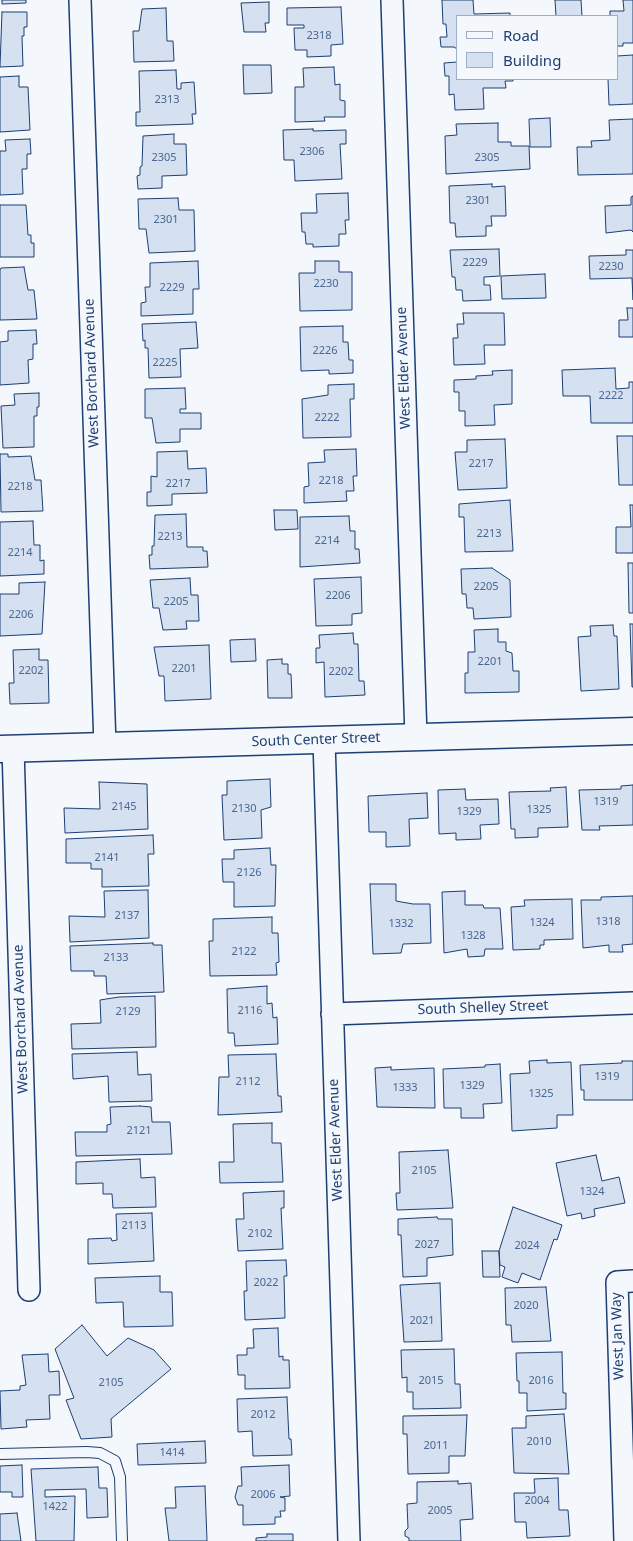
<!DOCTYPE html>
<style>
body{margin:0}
#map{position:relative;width:633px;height:1541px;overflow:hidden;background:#f4f7fb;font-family:"Noto Sans",sans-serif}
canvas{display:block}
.legend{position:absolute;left:456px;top:15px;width:162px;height:65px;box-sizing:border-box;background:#f4f7fb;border:1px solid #9eadc5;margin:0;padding:6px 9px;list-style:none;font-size:15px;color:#1d3f73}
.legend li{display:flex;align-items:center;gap:10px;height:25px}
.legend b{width:25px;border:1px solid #9eadc5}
</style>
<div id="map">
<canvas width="633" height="1541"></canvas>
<ul class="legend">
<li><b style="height:6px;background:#f4f7fb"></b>Road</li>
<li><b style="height:14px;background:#d5e0f0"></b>Building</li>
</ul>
</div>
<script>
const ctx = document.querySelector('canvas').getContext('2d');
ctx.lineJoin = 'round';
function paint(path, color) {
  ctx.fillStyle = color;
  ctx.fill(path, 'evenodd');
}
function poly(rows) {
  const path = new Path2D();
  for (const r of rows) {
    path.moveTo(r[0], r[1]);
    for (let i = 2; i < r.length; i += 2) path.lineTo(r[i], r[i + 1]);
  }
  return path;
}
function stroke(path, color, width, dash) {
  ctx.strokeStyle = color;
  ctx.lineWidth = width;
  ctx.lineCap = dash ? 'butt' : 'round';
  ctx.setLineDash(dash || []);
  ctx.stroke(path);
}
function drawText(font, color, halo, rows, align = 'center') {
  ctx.font = font + ' "Noto Sans",sans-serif';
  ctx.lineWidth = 4;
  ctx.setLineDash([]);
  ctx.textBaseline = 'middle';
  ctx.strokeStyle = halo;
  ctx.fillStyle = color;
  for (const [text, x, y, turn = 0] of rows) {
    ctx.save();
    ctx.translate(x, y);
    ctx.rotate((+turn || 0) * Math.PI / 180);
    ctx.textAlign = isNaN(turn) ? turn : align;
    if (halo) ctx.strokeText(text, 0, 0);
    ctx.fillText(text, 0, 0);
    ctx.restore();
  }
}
const building = poly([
 [2,0,26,0,26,3,2,4,2,0],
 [442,0,473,0,474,14,510,13,510,16,457,16,457,49,454,47,441,47,440,37,447,37,446,24,443,24,442,0],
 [555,0,581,0,582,16,556,16,555,0],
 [623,0,633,0,633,43,623,43,623,46,617,46,617,16,610,16,610,11,624,11,623,0],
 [269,2,269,23,265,23,266,32,244,32,241,3,269,2],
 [341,7,343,44,331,45,331,56,307,57,307,50,295,50,294,28,304,28,304,25,287,25,287,8,341,7],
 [166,8,167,41,173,41,174,61,134,62,133,31,139,31,142,9,166,8],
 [2,12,27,12,27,27,24,27,24,36,22,36,23,66,0,67,2,12],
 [633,55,633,104,609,105,608,79,617,79,617,56,633,55],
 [457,62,457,79,513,79,513,81,505,81,506,88,483,88,484,109,455,110,454,94,449,95,449,76,445,76,444,63,457,62],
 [243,65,271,65,272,93,244,94,243,65],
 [334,67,335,85,340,84,340,100,345,101,345,117,324,117,325,121,295,122,295,87,304,87,303,68,334,67],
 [176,70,177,89,181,89,181,83,194,82,196,114,192,114,193,124,136,126,136,112,140,112,139,71,176,70],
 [19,76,19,87,28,87,30,130,0,132,0,77,19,76],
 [550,118,551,147,530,147,529,119,550,118],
 [633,119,633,174,578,175,577,147,592,147,591,141,610,140,609,120,633,119],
 [498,123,498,142,511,142,511,146,529,146,530,169,446,174,445,136,457,135,456,124,498,123],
 [313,129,313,131,346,130,346,144,340,144,342,179,295,181,294,160,284,160,283,130,313,129],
 [174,134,174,144,186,144,187,175,162,176,162,188,138,189,137,176,140,175,140,167,142,166,143,136,174,134],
 [30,139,31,154,27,154,27,169,22,169,23,194,0,195,0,151,6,151,5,140,30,139],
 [492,184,492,187,505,186,506,216,491,216,492,226,486,226,486,236,456,237,455,223,450,223,449,186,492,184],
 [348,193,349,220,345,220,346,234,339,234,339,246,313,247,313,244,306,244,305,232,302,232,301,213,317,213,316,194,348,193],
 [633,196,633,232,631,230,606,233,605,206,631,205,631,197,633,196],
 [178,198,179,210,194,210,195,251,149,253,146,229,139,229,138,199,178,198],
 [0,205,26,205,28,235,31,235,31,243,34,243,34,257,0,257,0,205],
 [499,249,500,276,484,277,484,285,490,285,491,300,463,301,462,290,456,290,455,277,452,277,450,250,499,249],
 [626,250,633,250,633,300,632,278,590,279,589,256,626,255,626,250],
 [198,261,199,289,193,289,193,314,141,316,141,303,146,302,145,287,150,287,150,263,198,261],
 [315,261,339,261,339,272,352,272,352,310,300,311,299,273,315,273,315,261],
 [24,267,28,290,34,290,37,319,0,320,0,270,1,268,24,267],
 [545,274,546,298,502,299,501,276,545,274],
 [627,308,633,308,633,337,619,337,619,320,628,320,627,308],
 [463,313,504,313,505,345,484,345,485,364,454,365,453,338,458,338,457,324,464,324,463,313],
 [196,322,198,348,180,349,181,377,149,378,148,348,145,348,145,340,143,341,142,324,196,322],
 [343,326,343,342,348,342,349,360,353,360,353,373,329,374,329,370,301,371,300,327,343,326],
 [36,330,37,344,33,344,33,359,28,360,29,383,0,385,0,342,8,341,8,331,36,330],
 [615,368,616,389,629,388,629,382,633,382,633,423,591,423,590,396,563,396,562,370,615,368],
 [512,370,512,404,494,405,495,425,465,426,465,411,459,411,459,392,454,392,454,380,476,379,476,376,493,375,492,371,512,370],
 [354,384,354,399,350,399,351,437,303,438,302,399,328,395,328,385,354,384],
 [185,388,186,409,180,409,180,413,201,413,201,429,180,429,180,442,156,443,152,418,145,418,145,389,185,388],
 [39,393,39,407,37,407,37,416,34,416,34,447,3,448,1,406,15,405,14,394,39,393],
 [617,436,633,436,633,485,619,485,617,436],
 [505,439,507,488,458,490,455,452,467,452,467,440,505,439],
 [356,449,357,476,353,476,354,491,346,491,347,501,304,503,304,487,309,486,308,463,325,462,324,450,356,449],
 [187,451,188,469,206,468,207,493,172,494,172,505,147,506,147,492,151,492,151,476,157,477,157,452,187,451],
 [0,454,8,454,8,457,31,456,35,480,41,480,43,511,1,512,0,454],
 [510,500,513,551,465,552,464,517,459,517,459,504,510,500],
 [630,505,633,505,633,553,616,553,616,527,631,527,630,505],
 [274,510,297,510,298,529,275,530,274,510],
 [186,514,187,547,203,547,203,551,207,551,208,567,150,569,149,555,152,555,152,546,154,546,155,515,186,514],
 [349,516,350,531,355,531,355,549,359,549,360,563,300,567,300,517,349,516],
 [33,521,34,545,40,545,40,561,44,560,44,574,0,576,0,522,33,521],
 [628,563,633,563,633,613,629,613,628,563],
 [492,568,510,580,511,617,474,619,473,608,467,608,466,594,462,594,461,569,492,568],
 [361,577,362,613,352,614,352,625,316,626,314,579,361,577],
 [190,578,191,595,198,595,199,621,186,621,187,629,163,630,159,608,153,608,150,580,190,578],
 [45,582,42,634,0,636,0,594,19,594,19,583,45,582],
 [630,624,633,624,633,687,632,687,630,624],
 [613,625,614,636,617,636,619,689,581,691,578,637,591,636,590,626,613,625],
 [498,629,498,642,506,642,506,651,512,653,513,671,519,671,519,692,465,693,465,673,468,673,468,652,475,652,474,630,498,629],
 [353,633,354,644,358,644,359,681,364,681,365,695,325,697,324,662,316,663,316,648,320,648,319,635,353,633],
 [255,639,256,661,231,662,230,640,255,639],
 [209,645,211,699,165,701,164,676,159,676,154,647,209,645],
 [39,649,39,660,48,660,49,703,10,704,9,683,14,683,13,650,39,649],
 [282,659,282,664,288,664,288,674,291,674,292,698,268,698,267,660,282,659],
 [270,779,271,807,261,810,262,838,224,840,222,795,227,795,227,781,270,779],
 [99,782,147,784,148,829,65,833,64,808,100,809,99,782],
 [633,785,633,825,599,826,600,830,582,830,579,790,621,789,621,786,633,785],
 [566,787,568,827,538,828,538,837,515,838,515,829,511,829,509,792,551,791,550,788,566,787],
 [465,789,466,800,498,799,499,824,480,825,481,839,456,840,456,833,439,834,438,790,465,789],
 [427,793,428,818,409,819,410,846,386,847,386,832,369,832,368,796,427,793],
 [153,835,154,854,148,854,149,886,102,887,102,869,91,869,91,863,66,863,66,839,153,835],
 [270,848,271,865,276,865,275,906,234,907,234,882,223,882,222,859,234,859,234,850,270,848],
 [370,884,396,884,396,901,413,904,430,904,431,943,403,944,401,953,373,954,370,884],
 [148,890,149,938,70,942,69,916,105,917,104,891,148,890],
 [465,891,465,905,483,905,484,908,500,908,503,949,485,949,484,956,468,957,467,949,444,953,442,892,465,891],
 [633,896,633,944,622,945,623,952,609,952,609,945,583,948,581,900,601,900,601,897,633,896],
 [572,899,573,939,544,940,544,945,540,945,540,949,513,950,511,907,525,906,524,900,572,899],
 [272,917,272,933,278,933,279,962,276,963,277,975,210,976,209,941,213,941,213,919,272,917],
 [153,943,153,945,162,945,164,992,107,994,106,976,94,976,94,971,71,971,70,946,153,943],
 [267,986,267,1004,272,1003,273,1018,277,1017,278,1044,235,1046,234,1033,228,1033,227,989,267,986],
 [155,996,156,1047,72,1049,71,1024,101,1023,100,1000,119,997,155,996],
 [137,1052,138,1075,151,1074,152,1101,109,1102,108,1076,73,1079,72,1054,137,1052],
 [276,1054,278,1096,281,1096,282,1112,218,1115,219,1077,229,1077,228,1055,276,1054],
 [547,1060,547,1063,571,1062,573,1115,557,1115,557,1128,512,1131,510,1074,530,1073,529,1061,547,1060],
 [622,1061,633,1061,633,1100,584,1100,584,1090,581,1090,580,1065,622,1063,622,1061],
 [500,1064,502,1103,483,1104,484,1118,461,1118,461,1108,444,1108,443,1069,485,1067,485,1065,500,1064],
 [391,1067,391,1070,434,1068,435,1108,377,1107,375,1068,391,1067],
 [140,1106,151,1107,152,1122,170,1122,172,1154,76,1156,75,1132,107,1132,107,1125,111,1124,110,1107,140,1106],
 [272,1123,272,1143,281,1143,283,1182,220,1183,219,1162,234,1162,233,1124,272,1123],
 [448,1150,453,1208,397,1210,396,1193,400,1193,399,1152,448,1150],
 [596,1155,602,1181,619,1177,625,1203,594,1209,595,1216,582,1219,581,1213,567,1216,556,1163,596,1155],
 [140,1159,141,1178,155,1177,156,1207,113,1208,112,1194,103,1194,103,1183,76,1184,76,1162,140,1159],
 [284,1191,284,1208,281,1208,283,1249,238,1251,236,1219,244,1219,243,1193,284,1191],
 [513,1207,562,1225,557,1240,554,1239,540,1280,522,1273,518,1283,502,1277,505,1267,500,1265,499,1251,513,1207],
 [152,1213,154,1261,88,1264,88,1239,111,1238,112,1241,117,1240,116,1214,152,1213],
 [437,1217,438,1219,452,1219,453,1255,427,1258,427,1276,403,1277,401,1235,398,1235,398,1219,437,1217],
 [482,1251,499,1251,500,1277,483,1277,482,1251],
 [286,1260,287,1276,284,1276,285,1318,245,1320,244,1291,247,1291,246,1261,286,1260],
 [160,1276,160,1292,172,1292,173,1326,124,1327,123,1302,96,1303,95,1278,160,1276],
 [440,1283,442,1341,404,1342,400,1285,440,1283],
 [546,1287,551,1341,512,1342,511,1325,506,1325,505,1288,546,1287],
 [82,1325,107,1356,128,1338,154,1350,171,1369,111,1419,112,1437,81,1439,66,1400,74,1398,55,1349,82,1325],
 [278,1328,279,1357,283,1356,283,1360,289,1360,290,1388,245,1389,245,1375,238,1375,237,1355,247,1355,247,1348,254,1348,253,1329,278,1328],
 [454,1349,455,1384,460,1384,461,1408,413,1409,413,1392,407,1392,407,1377,402,1378,401,1350,454,1349],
 [562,1352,563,1393,566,1393,566,1409,527,1411,527,1393,519,1393,519,1381,517,1381,516,1353,562,1352],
 [48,1354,49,1372,59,1371,60,1395,49,1395,50,1419,26,1420,27,1427,1,1429,0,1391,20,1390,20,1386,26,1385,22,1355,48,1354],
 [287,1397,289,1439,291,1439,292,1455,253,1456,252,1431,238,1432,237,1399,287,1397],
 [564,1414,569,1474,514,1473,512,1428,526,1428,526,1416,564,1414],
 [467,1415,465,1456,449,1456,449,1473,408,1474,407,1434,403,1434,403,1416,467,1415],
 [205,1441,206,1463,138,1465,137,1444,205,1441],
 [22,1465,23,1497,12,1497,12,1492,0,1492,0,1466,22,1465],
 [289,1465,290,1496,280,1497,285,1498,285,1511,280,1511,281,1517,275,1517,275,1524,243,1525,243,1505,238,1505,235,1497,238,1486,242,1486,241,1467,289,1465],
 [98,1467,99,1488,107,1488,108,1517,87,1518,86,1489,45,1490,45,1497,75,1496,74,1541,36,1541,31,1469,98,1467],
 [558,1478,559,1510,568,1510,570,1536,527,1538,526,1522,515,1522,514,1493,535,1493,534,1479,558,1478],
 [458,1481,458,1484,471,1483,473,1519,460,1520,461,1541,409,1541,409,1538,405,1536,405,1531,408,1528,407,1504,417,1503,417,1482,458,1481],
 [205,1486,207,1541,169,1541,165,1508,176,1508,175,1487,205,1486],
 [17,1513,21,1541,0,1541,0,1514,17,1513],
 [267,1534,293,1534,293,1541,256,1541,256,1538,267,1537,267,1534]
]);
paint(building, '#d5e0f0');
stroke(building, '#1d3f73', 1);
const service = poly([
 [0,1454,87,1452,100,1453,115,1461,120,1477,122,1541]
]);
const minor = poly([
 [80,0,105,746],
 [392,0,416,737],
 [324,740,349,1541],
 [13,748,29,1290],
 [332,1014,633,1003],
 [625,1541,617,1282,633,1281]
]);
const tertiary = poly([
 [0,749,633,731]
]);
stroke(service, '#1d3f73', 12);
stroke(minor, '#1d3f73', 24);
stroke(tertiary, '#1d3f73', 29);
stroke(service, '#f4f7fb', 10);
stroke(minor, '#f4f7fb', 21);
stroke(tertiary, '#f4f7fb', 26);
drawText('11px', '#4b6792', null, [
 ["2318",319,36],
 ["2313",167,100],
 ["2306",312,152],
 ["2305",164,158],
 ["2305",487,158],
 ["2301",478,201],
 ["2301",166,220],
 ["2229",475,263],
 ["2230",611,267],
 ["2230",326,284],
 ["2229",172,288],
 ["2226",325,351],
 ["2225",165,363],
 ["2222",611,396],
 ["2222",327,418],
 ["2217",481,464],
 ["2218",331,481],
 ["2217",178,484],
 ["2218",20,487],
 ["2213",489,534],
 ["2213",170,537],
 ["2214",327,541],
 ["2214",20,553],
 ["2205",486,587],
 ["2206",338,596],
 ["2205",176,602],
 ["2206",21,615],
 ["2201",490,662],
 ["2201",184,669],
 ["2202",31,671],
 ["2202",341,672],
 ["1319",606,802],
 ["2145",124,807],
 ["2130",244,809],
 ["1325",539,810],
 ["1329",469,812],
 ["2141",107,858],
 ["2126",249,873],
 ["2137",127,916],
 ["1318",608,922],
 ["1324",542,923],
 ["1332",401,924],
 ["1328",473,936],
 ["2122",244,952],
 ["2133",116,958],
 ["2116",250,1011],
 ["2129",128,1012],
 ["1319",607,1077],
 ["2112",248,1082],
 ["1329",472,1086],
 ["1333",405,1088],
 ["1325",541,1094],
 ["2121",139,1131],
 ["2105",424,1171],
 ["1324",592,1192],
 ["2113",134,1226],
 ["2102",260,1234],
 ["2027",427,1245],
 ["2024",527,1246],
 ["2022",266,1283],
 ["2020",526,1306],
 ["2021",422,1321],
 ["2015",431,1381],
 ["2016",541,1381],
 ["2105",111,1383],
 ["2012",263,1415],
 ["2010",539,1442],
 ["2011",436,1446],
 ["1414",172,1453],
 ["2006",263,1495],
 ["2004",537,1501],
 ["1422",55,1507],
 ["2005",440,1511]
]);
drawText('14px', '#1d3f73', '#f4f7fb', [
 ["West Elder Avenue",404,368,-92],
 ["West Borchard Avenue",92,373,-92],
 ["South Center Street",316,740,-2],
 ["South Shelley Street",483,1008,-2],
 ["West Borchard Avenue",21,1019,-92],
 ["West Elder Avenue",336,1140,-92],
 ["West Jan Way",618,1336,-92]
]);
</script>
